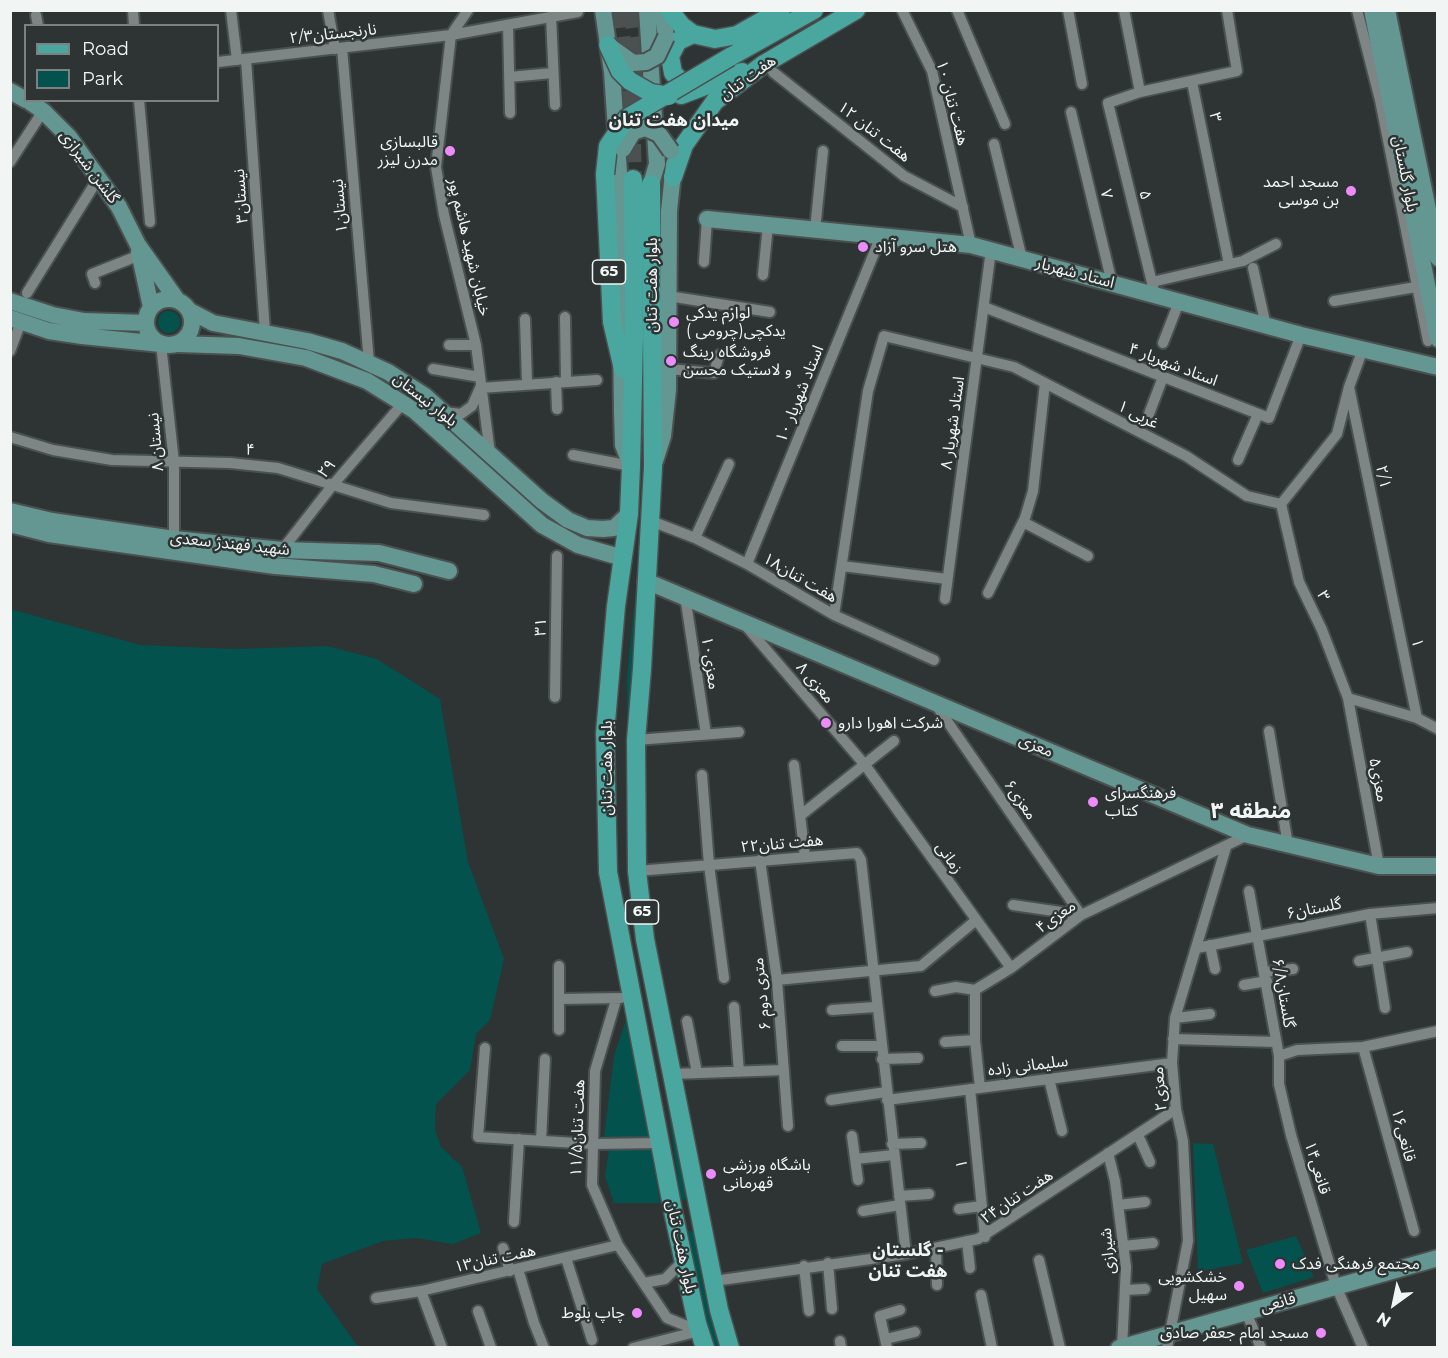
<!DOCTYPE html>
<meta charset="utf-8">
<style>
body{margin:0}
#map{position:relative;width:1448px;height:1358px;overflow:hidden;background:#2d3433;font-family:Montserrat,sans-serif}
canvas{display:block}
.frame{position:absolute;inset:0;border:12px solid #f1f6f5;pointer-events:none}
.legend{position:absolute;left:24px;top:24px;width:195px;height:78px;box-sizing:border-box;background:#2d3433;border:2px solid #7b8281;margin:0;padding:8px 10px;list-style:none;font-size:18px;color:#f1f6f5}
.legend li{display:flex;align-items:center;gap:12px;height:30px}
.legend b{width:30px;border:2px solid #7b8281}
.north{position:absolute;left:1364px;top:1274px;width:60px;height:60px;-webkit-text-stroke:4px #2d3433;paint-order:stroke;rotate:213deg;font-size:16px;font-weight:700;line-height:24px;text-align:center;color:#f1f6f5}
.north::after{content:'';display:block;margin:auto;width:21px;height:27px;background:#f1f6f5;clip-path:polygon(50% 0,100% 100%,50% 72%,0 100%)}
</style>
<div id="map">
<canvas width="1448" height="1358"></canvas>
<div class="frame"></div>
<ul class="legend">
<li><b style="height:8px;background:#4aa7a0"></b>Road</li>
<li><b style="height:16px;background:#03524d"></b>Park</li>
</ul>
<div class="north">N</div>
</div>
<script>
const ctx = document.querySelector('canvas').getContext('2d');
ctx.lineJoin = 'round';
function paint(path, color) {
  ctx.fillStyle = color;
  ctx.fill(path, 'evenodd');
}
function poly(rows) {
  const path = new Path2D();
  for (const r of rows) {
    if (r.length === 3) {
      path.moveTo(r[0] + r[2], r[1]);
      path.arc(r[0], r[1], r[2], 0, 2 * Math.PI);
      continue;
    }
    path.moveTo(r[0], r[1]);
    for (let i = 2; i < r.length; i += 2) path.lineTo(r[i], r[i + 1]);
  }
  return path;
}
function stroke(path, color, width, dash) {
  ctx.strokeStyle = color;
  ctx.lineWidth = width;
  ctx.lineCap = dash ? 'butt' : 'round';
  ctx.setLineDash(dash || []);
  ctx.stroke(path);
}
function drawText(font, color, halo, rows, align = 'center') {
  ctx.font = font + ' Montserrat,"Noto Sans Arabic",sans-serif';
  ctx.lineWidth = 5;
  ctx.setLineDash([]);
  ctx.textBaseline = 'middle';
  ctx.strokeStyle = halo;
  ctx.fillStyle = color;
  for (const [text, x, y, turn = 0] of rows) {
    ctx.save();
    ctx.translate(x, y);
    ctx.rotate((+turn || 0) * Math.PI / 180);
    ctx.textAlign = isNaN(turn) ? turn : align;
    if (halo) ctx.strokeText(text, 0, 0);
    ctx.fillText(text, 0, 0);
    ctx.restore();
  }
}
paint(poly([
 [169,322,11],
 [641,540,633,826,687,1199,681,1200,628,825,627,675],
 [10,609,140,645,234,649,327,646,377,659,440,699,468,862,504,959,490,1020,476,1034,470,1070,436,1104,435,1130,441,1147,462,1167,481,1233,453,1244,416,1238,383,1241,322,1264,317,1289,356,1344,362,1347,11,1347],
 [630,1008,652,1139,604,1137,614,1056],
 [1193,1143,1213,1144,1243,1263,1198,1272],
 [609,1150,652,1150,660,1203,614,1203,605,1176],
 [688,1231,694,1232,703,1285,720,1347,714,1347,711,1338,691,1255],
 [1296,1236,1314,1277,1263,1293,1246,1250]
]), '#03524d');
stroke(poly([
 [618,10,631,112,633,179],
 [632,10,645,102]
]), '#4a5150', 18, [18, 9]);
const street = poly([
 [133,10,134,26],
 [231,10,237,60],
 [328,10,335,49],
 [468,10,451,35,436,167,444,215,476,345,490,453],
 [902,10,932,71,971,245],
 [957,10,1005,124],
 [1068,10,1082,84],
 [1124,10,1140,92],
 [1357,10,1380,100,1428,341],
 [36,15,38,26],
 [551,16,555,105],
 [508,25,510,113],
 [342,48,369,362],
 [246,59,265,332],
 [218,62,451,35,578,12],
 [773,72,904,176,963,207],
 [509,77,553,73],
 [1192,82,1229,264],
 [139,100,150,222],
 [1071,112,1112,283],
 [994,144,1022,259],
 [10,162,43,111],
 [815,230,823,151],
 [704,262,707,219],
 [1253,268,1266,326],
 [763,275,768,225],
 [1152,282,1243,261,1276,244],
 [95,283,92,274,140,255],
 [27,293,99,177],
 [1155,295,1108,103,1140,92,1237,71,1227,10],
 [668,296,770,312],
 [1334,301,1416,287],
 [984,307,1269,418,1301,335],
 [565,317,566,381],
 [525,319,527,383],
 [1163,343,1179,302],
 [161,344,174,462,174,544],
 [449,345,476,345],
 [10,351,21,322],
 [433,369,480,377],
 [668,369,714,373,719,355],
 [556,382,557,409],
 [1349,387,1417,718],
 [480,388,597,380],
 [444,412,461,414,472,406,480,388],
 [1149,414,1163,377],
 [10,437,53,450,112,460,230,463,278,468,391,503,484,515],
 [573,455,631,466],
 [1238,460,1258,414],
 [1281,504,1299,582,1322,630,1348,698,1379,866],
 [1281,504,1337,434,1349,387,1363,349],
 [651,521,695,538,747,564,834,615,934,660],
 [1023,522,1088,556],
 [695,538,729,464],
 [282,550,332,486,398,409],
 [747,564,881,236],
 [842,566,947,579],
 [988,593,1025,518,1033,491,1045,383],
 [685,596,706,734],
 [945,599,991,250],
 [834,615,868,391,884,336,1014,367,1186,456,1247,496,1281,504],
 [746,626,865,765,1011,968],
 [555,697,557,556],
 [1348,698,1417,718,1438,729],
 [936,705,1081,915],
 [1269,731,1288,845],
 [636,740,739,732],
 [794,765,805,857],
 [702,775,709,865,724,978],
 [801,815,894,741],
 [760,860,777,980,788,1126],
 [637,871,857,853,861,860,906,1254],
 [1249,891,1279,1056,1279,1084,1291,1135,1336,1286,1363,1348],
 [1013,905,1081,915],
 [1370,914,1385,1008],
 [1210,945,1215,969],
 [1197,948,1370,914,1438,908],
 [1359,961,1407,952],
 [559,966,559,1030],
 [1265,972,1293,969],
 [777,980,921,966,975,921],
 [1244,985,1267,981],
 [935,991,956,987,975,990],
 [559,999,621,998],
 [616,1000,595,1071,592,1185,618,1245,667,1318,699,1331],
 [734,1007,739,1072],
 [832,1010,876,1007],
 [1175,1018,1210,1014],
 [687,1021,697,1073],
 [1173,1039,1276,1042],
 [945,1042,975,1040],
 [842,1046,880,1046],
 [1363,1047,1414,1231],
 [485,1048,478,1137,593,1144,660,1143],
 [1279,1056,1297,1050,1363,1047,1438,1031],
 [882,1059,918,1058],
 [672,1074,784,1070],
 [1049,1079,1062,1131],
 [980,1088,975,1040,975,990,1011,968,1081,915,1248,835],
 [970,1089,985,1237],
 [831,1100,886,1092],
 [887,1100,1172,1063],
 [1138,1135,1150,1162],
 [852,1136,858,1180],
 [541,1141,545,1059],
 [892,1144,921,1143],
 [1108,1153,1115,1181,1126,1267,1122,1348],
 [855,1159,894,1155],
 [899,1196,929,1194],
 [1118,1205,1145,1202],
 [959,1209,982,1206],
 [863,1211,900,1205],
 [514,1222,519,1139],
 [967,1241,970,1268],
 [1123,1246,1153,1243],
 [503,1248,510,1271],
 [936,1248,937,1285],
 [566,1258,592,1340],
 [1039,1260,1060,1348],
 [828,1263,832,1309],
 [804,1266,809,1311],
 [518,1269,534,1323,544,1348],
 [714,1281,906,1254,978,1239,1176,1109],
 [644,1283,665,1279,684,1260],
 [1125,1290,1145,1289],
 [421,1291,442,1348],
 [981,1295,992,1348],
 [376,1298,421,1291,618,1245],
 [478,1311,491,1348],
 [1246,1312,1261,1348],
 [886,1339,915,1332],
 [840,1341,841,1348],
 [633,1348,699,1331],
 [887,1348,880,1316,900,1310],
 [1167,1348,1188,1241,1183,1141,1176,1109,1172,1063,1175,1018,1226,847]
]);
const secondary = poly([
 [603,10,612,72,619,173,622,414,623,445,627,455],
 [647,10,657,164,651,184],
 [662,10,666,37],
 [1372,10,1438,339],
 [1387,10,1438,258],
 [10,91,26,100],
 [27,100,43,111,69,137,119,207,138,245,177,300],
 [707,219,971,245,1301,335,1438,367],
 [139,252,151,307],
 [169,322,23],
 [10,301,53,315,84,321,146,323],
 [190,311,213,323,307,341,342,351,388,372,425,396,542,501,568,520,587,528,603,529,614,528,629,514],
 [10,318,49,331,82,336,161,344],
 [178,344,239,346,306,358,367,381,415,411,542,525,578,545,623,558],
 [655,461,663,436,668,390,669,211,674,164],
 [10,511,52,521,174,539,282,550,379,553,449,571],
 [10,524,49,534,275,566,374,574,414,584],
 [646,581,1248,835,1379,866,1438,866],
 [1119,1348,1438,1258]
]);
const primary = poly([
 [669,10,682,26,693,34,715,39,737,35,781,10],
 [693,34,678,41,670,56,673,73,685,85,699,87],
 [730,57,814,10],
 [681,95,742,72],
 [605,174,612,322,623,369],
 [673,177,684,145,715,101,764,64,856,10],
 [633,179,634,338,631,466,629,514,616,606,605,733,608,872,674,1216,697,1323,705,1348],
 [651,184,653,467,642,669,636,740,637,871,645,939,719,1310,730,1348]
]);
stroke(street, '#4a504f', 14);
stroke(secondary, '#4a504f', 20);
stroke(primary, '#4a504f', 21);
stroke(street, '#7e8685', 10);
stroke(secondary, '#649692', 16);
stroke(primary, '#4aa7a0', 18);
const secondaryBridge = poly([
 [608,45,633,63,646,62,657,56,666,37],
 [623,149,633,132,645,128,659,134,671,151]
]);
const primaryBridge = poly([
 [608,45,620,71,630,81,651,93,669,96],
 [605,174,608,146,627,118,730,57]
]);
stroke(secondaryBridge, '#4a504f', 20, []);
stroke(primaryBridge, '#4a504f', 21, []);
stroke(secondaryBridge, '#649692', 16);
stroke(primaryBridge, '#4aa7a0', 18);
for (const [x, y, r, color] of [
 [450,151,6,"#ec8cfb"],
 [1351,191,6,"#ec8cfb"],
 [863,247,6,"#ec8cfb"],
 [674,322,6,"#ec8cfb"],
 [671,361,6,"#ec8cfb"],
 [826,723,6,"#ec8cfb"],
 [1093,802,6,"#ec8cfb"],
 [711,1174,6,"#ec8cfb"],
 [1280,1264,6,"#ec8cfb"],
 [1239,1286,6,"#ec8cfb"],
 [637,1313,6,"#ec8cfb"],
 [1321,1333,6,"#ec8cfb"]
]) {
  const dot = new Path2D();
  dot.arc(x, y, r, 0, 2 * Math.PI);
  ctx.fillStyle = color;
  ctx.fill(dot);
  stroke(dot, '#2d3433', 2);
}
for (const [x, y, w] of [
 [609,272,33],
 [642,912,33]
]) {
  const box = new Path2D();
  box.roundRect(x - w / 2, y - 12, w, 24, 4.5);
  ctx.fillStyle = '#2d3433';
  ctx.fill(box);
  stroke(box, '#f1f6f5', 1.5);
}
drawText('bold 15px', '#f1f6f5', null, [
 ["65",609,272],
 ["65",642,912]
]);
drawText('16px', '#f1f6f5', '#2d3433', [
 ["۲/۳نارنجستان",333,34,-6],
 ["هفت تنان",748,78,-36],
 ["هفت تنان ۱۰",952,103,75],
 ["۳",1215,117,79],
 ["هفت تنان ۱۲",874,132,38],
 ["گلشن شیرازی",89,167,53],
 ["بلوار گلستان",1405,174,79],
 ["۷",1106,194,77],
 ["۵",1145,195,76],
 ["۳نیستان",241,196,-94],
 ["۱نیستان",340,206,-95],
 ["خیابان شهید هاشم پور",469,247,77],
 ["استاد شهریار",1075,273,15],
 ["بلوار هفت تنان",652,285,-90],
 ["استاد شهریار ۴",1173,365,21],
 ["استاد شهریار ۱۰",800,394,-68],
 ["بلوار نیستان",425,400,38],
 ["۱ غربی",1138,415,27],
 ["استاد شهریار ۸",953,423,-82],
 ["نیستان ۸",156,442,-95],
 ["۴",250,450,6],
 ["۲۹",327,469,-50],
 ["۲/۱",1383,477,78],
 ["شهید فهندژ سعدی",230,544,6],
 ["هفت تنان۱۸",800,578,30],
 ["۳",1323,596,65],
 ["۳۱",541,627,-89],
 ["۱",1417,643,78],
 ["۱۰معزی",710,663,82],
 ["معزی ۸",815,683,49],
 ["معزی",1036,746,23],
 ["بلوار هفت تنان",607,768,-90],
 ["۵معزی",1378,780,79],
 ["۶معزی",1020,800,55],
 ["۲۲هفت تنان",782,844,-5],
 ["زمانی",949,858,55],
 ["گلستان۶",1314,909,-11],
 ["۴معزی",1056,917,-35],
 ["۶/۸گلستان",1283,993,80],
 ["۶ متری دوم",762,994,-96],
 ["سلیمانی زاده",1028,1066,-7],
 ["۲معزی",1160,1089,-95],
 ["۱۱/۵هفت تنان",578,1128,-88],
 ["۱۶قانعی",1403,1135,75],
 ["۱",962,1164,-96],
 ["۱۴قانعی",1317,1168,73],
 ["هفت تنان۲۴",1017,1197,-34],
 ["بلوار هفت تنان",681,1247,78],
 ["شیرازی",1108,1251,-95],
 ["۱۳هفت تنان",495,1259,-12],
 ["قانعی",1278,1303,-16]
]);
drawText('16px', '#f1f6f5', '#2d3433', [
 ["قالبسازی",438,142,"right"],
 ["مدرن لیزر",438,160,"right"],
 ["مسجد احمد",1339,182,"right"],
 ["بن موسی",1339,200,"right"],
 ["هتل سرو آزاد",875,247],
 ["لوازم یدکی",686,313],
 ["یدکچی(چرومی )",686,331],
 ["فروشگاه رینگ",683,352],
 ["و لاستیک محسن",683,370],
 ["شرکت اهورا دارو",838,723],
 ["فرهنگسرای",1105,793],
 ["کتاب",1105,811],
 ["باشگاه ورزشی",723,1165],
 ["قهرمانی",723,1183],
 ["مجتمع فرهنگی فدک",1292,1264],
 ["خشکشویی",1227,1277,"right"],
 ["سهیل",1227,1295,"right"],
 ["چاپ بلوط",625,1313,"right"],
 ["مسجد امام جعفر صادق",1309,1333,"right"]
], 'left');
drawText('bold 18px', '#f1f6f5', '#2d3433', [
 ["میدان هفت تنان",674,121],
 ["گلستان -",908,1251],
 ["هفت تنان",908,1272]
]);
drawText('bold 22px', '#f1f6f5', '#2d3433', [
 ["منطقه ۳",1251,812]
]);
</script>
